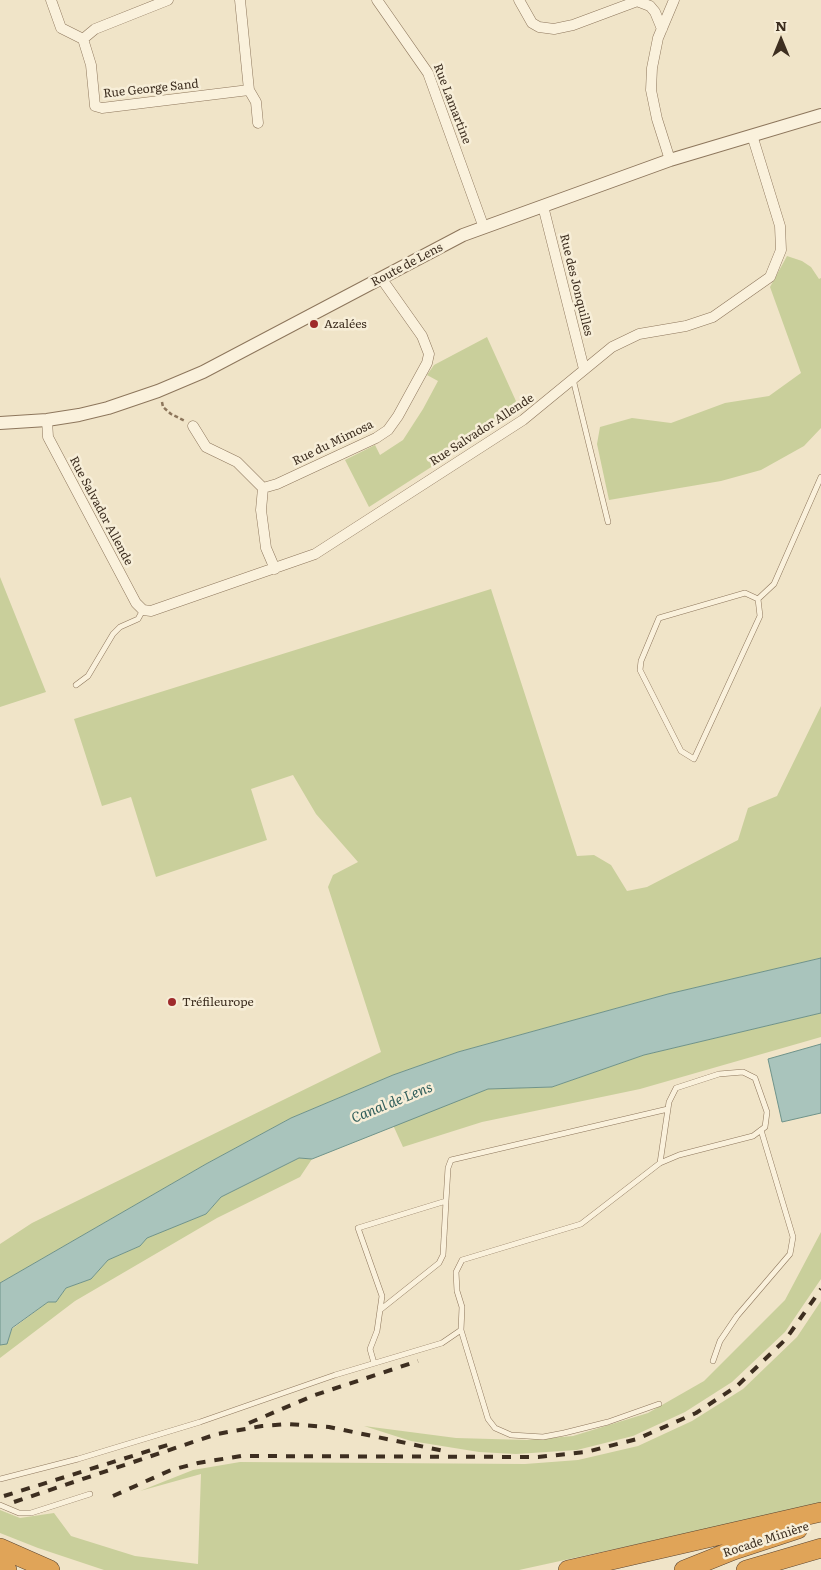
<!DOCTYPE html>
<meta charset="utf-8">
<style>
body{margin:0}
#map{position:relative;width:821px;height:1570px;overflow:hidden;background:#f0e4c8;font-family:Literata,serif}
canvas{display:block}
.north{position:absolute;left:756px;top:15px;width:50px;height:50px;-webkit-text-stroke:4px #f7eed8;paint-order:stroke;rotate:0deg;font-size:14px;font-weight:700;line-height:20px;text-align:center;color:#3d2e20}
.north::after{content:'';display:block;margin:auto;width:18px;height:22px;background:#3d2e20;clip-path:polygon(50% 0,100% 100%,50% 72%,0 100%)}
</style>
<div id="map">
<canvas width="821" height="1570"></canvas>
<div class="north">N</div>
</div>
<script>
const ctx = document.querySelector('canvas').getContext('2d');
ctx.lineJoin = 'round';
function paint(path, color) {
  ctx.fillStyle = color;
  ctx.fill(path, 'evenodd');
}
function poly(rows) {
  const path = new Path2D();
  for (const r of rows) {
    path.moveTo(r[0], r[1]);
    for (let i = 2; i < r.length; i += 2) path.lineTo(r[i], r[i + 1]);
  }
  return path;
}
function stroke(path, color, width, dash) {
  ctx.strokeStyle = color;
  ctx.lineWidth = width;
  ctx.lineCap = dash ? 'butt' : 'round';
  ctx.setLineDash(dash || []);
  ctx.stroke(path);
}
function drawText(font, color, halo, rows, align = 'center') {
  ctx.font = font + ' Literata,serif';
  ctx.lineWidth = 5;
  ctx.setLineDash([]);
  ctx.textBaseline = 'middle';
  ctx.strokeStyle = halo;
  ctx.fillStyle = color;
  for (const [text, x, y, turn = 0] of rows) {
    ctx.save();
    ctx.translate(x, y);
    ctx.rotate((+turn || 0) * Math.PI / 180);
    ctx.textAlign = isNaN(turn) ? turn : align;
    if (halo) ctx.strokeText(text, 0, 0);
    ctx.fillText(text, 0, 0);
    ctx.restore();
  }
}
paint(poly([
 [787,256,802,261,811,267,819,279,821,278,821,428,804,446,761,470,721,481,609,500,597,444,600,427,632,418,671,423,725,403,769,396,801,373,770,287],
 [487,337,520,410,369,507,345,460,375,445,380,455,403,440,423,409,438,381,427,375,434,365],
 [0,577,46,692,0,707],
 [491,589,577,856,594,855,611,865,627,891,647,887,738,840,748,808,777,796,821,706,821,958,668,994,458,1052,393,1075,291,1118,206,1164,0,1283,0,1244,32,1223,381,1052,328,887,333,875,358,862,316,814,293,775,251,789,267,840,156,877,131,797,102,806,74,719],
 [821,1013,821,1037,640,1089,482,1122,403,1147,393,1125,488,1089,552,1087,644,1055],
 [299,1158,312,1159,300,1177,217,1218,75,1301,0,1358,0,1345,7,1343,12,1329,48,1302,56,1302,66,1288,91,1279,108,1260,140,1246,146,1238,206,1214,221,1197],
 [821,1232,821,1279,785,1332,732,1382,685,1412,633,1436,577,1450,516,1454,479,1452,411,1441,364,1426,456,1438,527,1440,573,1436,648,1413,704,1381,785,1300],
 [821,1301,821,1504,519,1570,104,1570,38,1548,0,1533,0,1510,20,1518,54,1513,71,1536,135,1556,198,1564,201,1474,140,1491,193,1470,240,1462,525,1464,578,1460,638,1446,692,1421,743,1389,797,1337]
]), '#c9cf9b');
const water = poly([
 [821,958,821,1013,644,1055,552,1087,488,1089,312,1159,299,1158,221,1197,206,1214,147,1238,140,1246,108,1260,91,1279,66,1288,56,1302,48,1302,12,1328,7,1344,0,1345,0,1283,206,1164,291,1118,393,1075,458,1052,668,994,821,958],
 [821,1044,821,1113,782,1122,768,1059,821,1044]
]);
paint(water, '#a9c4bc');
stroke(water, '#6f938a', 1);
const service = poly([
 [573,379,608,522],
 [758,599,745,593,659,618,641,661,640,670,681,751,694,759,760,616,758,599,774,584,821,477],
 [76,685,88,676,113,634,120,627,138,619,143,610],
 [446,1201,448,1168,451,1160,668,1109],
 [461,1330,488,1419,495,1428,511,1435,543,1437,564,1433,608,1422,659,1404],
 [713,1361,720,1341,737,1316,790,1254,793,1237,761,1130],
 [374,1363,370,1349,377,1331,382,1296,358,1228,446,1201,443,1255,439,1263,380,1310],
 [0,1479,78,1459,200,1422,335,1375,442,1343,461,1330,462,1307,457,1291,456,1272,462,1260,581,1224,660,1163,679,1155,753,1136,765,1127,767,1112,755,1078,743,1072,719,1074,676,1088,669,1102,660,1163],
 [0,1505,19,1513,31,1513,90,1494]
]);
const minor = poly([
 [51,0,61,28,83,39],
 [240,0,249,90,256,102,258,123],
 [377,0,428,73,484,228],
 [519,0,532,23,539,27,554,29,573,25,640,0],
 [637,1,650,6,655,12,662,29],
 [83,39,91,65,95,106,102,108,249,90],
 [83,39,95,29,168,0],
 [670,160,657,119,651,90,652,68,658,38,674,0],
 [543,206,584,369],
 [47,420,48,437,136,603,143,610,151,611,315,554,523,420,612,347,639,334,686,326,713,317,770,277,781,250,780,226,752,135],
 [193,426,206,447,237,462,263,488,261,510,266,548,275,569],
 [263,488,277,484,376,438,388,430,398,416,427,363,429,354,422,336,381,278]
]);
const tertiary = poly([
 [0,423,47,420,79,415,108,408,158,391,203,372,463,235,670,160,821,115]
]);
const motorway = poly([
 [0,1548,50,1570],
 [0,1567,7,1570],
 [568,1570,821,1512],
 [684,1570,734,1550,798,1529],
 [746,1570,821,1548]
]);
stroke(service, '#8d765c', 6);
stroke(minor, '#8d765c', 11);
stroke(tertiary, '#8d765c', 14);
stroke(motorway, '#5b4430', 20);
stroke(poly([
 [162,402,163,407,171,414,185,421]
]), '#8d765c', 2.5, [4, 2.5]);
stroke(service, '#faf1dc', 5);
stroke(minor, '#faf1dc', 10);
stroke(tertiary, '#faf1dc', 12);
stroke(motorway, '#e0a458', 19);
stroke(poly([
 [249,1423,315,1395,418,1361],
 [4,1496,174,1443],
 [113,1496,171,1470,198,1463,241,1456,538,1457,586,1452,637,1439,696,1413,737,1386,786,1339,821,1289],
 [14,1502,217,1434,262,1426,287,1424,329,1427,449,1452]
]), '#3d2e20', 4, [9, 9]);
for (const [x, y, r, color] of [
 [314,324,5,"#9e2a2b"],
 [172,1002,5,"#9e2a2b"]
]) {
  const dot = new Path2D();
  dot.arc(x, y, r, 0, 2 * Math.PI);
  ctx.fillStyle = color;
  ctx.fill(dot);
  stroke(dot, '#f7eed8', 2);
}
drawText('12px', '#3d2e20', '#f7eed8', [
 ["Rue George Sand",151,89,-6],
 ["Rue Lamartine",452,104,69],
 ["Route de Lens",407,265,-28],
 ["Rue des Jonquilles",576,285,76],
 ["Rue Salvador Allende",482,430,-33],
 ["Rue du Mimosa",333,443,-26],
 ["Rue Salvador Allende",101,511,62],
 ["Rocade Minière",766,1540,-18]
]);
drawText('12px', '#3d2e20', '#f7eed8', [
 ["Azalées",324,324],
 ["Tréfileurope",182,1002]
], 'left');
drawText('italic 14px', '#2f5d5a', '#f7eed8', [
 ["Canal de Lens",392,1103,-22]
]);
</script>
